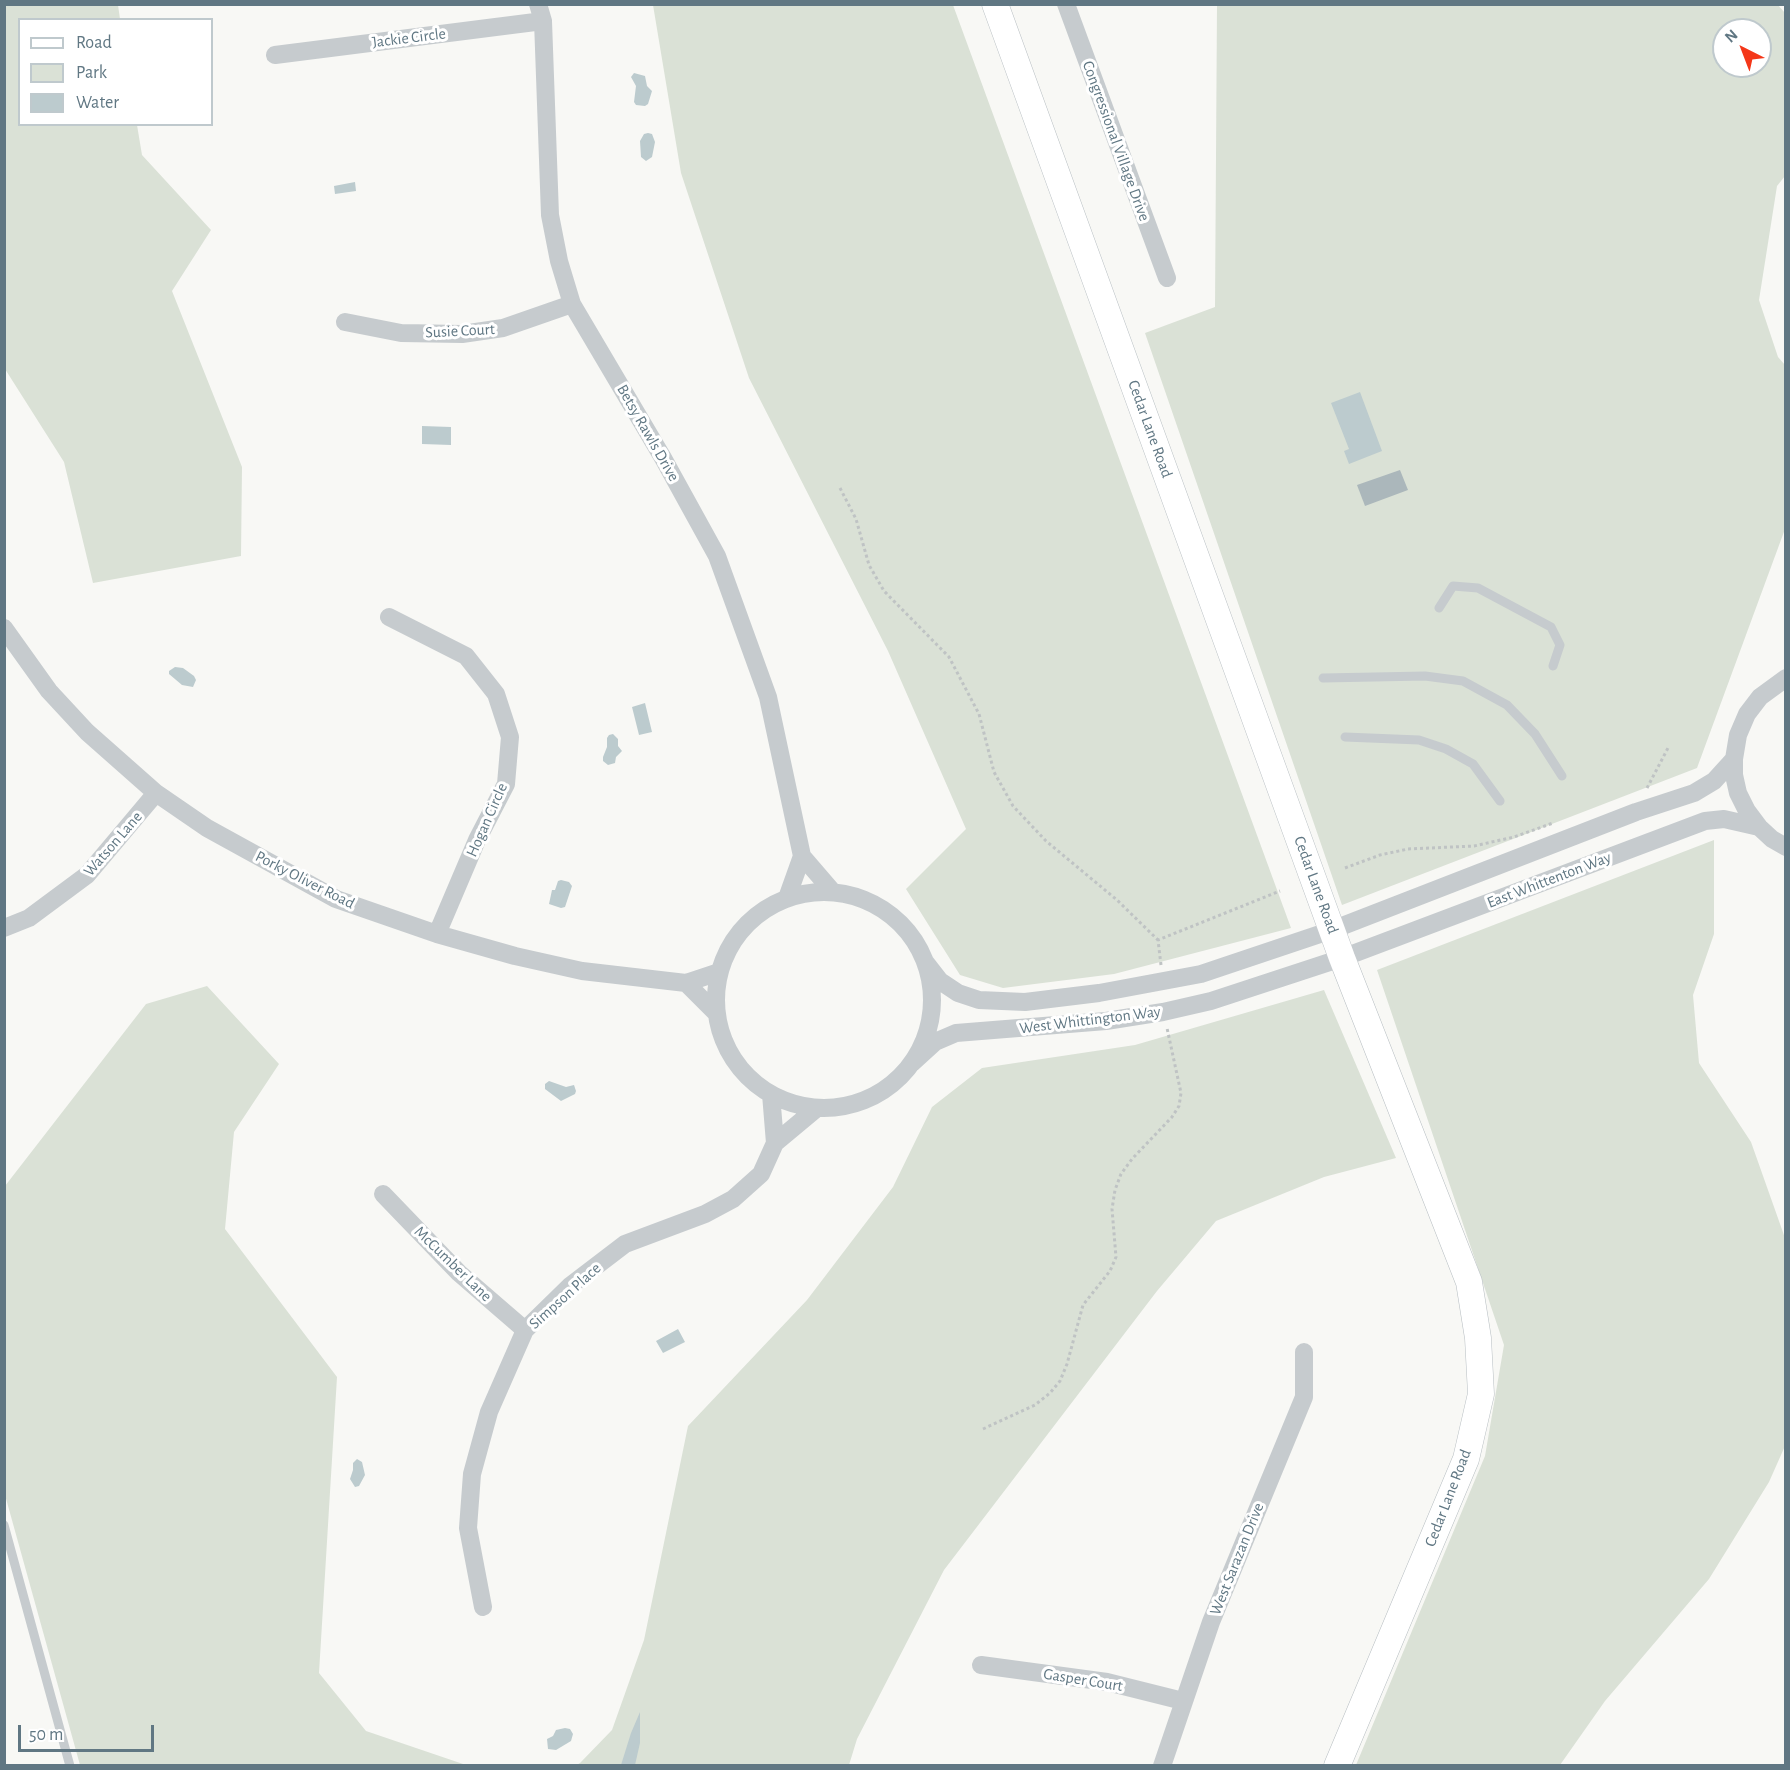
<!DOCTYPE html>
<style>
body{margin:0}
#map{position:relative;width:1790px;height:1770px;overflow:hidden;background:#f8f8f5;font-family:"Alegreya Sans",sans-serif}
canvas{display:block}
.frame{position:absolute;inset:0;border:6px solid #607783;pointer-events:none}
.legend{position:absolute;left:18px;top:18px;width:195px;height:108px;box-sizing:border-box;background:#fff;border:2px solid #bfc9cd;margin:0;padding:8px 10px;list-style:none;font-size:18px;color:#607783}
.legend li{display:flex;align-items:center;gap:12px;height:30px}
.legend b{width:30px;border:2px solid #bfc9cd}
.north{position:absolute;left:1712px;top:18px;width:60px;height:60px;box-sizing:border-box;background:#fff;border:2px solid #bfc9cd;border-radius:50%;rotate:318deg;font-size:16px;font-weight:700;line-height:24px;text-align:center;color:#607783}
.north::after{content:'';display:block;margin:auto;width:21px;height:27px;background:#f43719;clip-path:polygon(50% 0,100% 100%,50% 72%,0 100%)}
.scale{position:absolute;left:18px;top:1725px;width:136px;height:27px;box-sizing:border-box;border:3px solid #607783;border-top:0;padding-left:8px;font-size:18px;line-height:21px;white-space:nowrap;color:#607783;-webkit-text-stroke:4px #fff;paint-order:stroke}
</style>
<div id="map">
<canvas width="1790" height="1770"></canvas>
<div class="frame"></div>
<ul class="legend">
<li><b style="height:8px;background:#fff"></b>Road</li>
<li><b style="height:16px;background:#dae1d6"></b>Park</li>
<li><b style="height:16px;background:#bccbce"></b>Water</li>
</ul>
<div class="north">N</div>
<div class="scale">50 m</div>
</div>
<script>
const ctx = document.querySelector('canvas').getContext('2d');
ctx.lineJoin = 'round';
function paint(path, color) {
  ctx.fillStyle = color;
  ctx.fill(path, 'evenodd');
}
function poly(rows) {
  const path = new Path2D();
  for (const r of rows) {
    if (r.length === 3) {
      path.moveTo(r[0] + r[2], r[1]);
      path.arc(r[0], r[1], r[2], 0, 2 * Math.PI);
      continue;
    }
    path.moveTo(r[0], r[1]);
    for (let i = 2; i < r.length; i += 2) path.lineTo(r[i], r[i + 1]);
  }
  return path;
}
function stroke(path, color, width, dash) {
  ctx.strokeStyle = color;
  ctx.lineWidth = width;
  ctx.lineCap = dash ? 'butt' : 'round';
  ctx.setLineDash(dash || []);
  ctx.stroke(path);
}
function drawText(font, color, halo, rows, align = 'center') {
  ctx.font = font + ' "Alegreya Sans",sans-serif';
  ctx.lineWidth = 6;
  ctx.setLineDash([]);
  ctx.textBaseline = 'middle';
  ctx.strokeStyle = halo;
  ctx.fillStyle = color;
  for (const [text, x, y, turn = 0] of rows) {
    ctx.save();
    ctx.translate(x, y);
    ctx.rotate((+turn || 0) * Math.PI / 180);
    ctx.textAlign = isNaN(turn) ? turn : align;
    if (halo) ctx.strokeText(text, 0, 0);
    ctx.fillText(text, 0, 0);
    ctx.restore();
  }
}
paint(poly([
 [5,4,118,5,120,19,20,20,20,124,137,125,142,155,211,230,172,291,242,467,241,556,93,583,64,462,5,369],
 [1777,4,1785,13,1785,176,1777,186,1759,300,1778,357,1785,365,1785,529,1697,768,1342,905,1145,333,1215,307,1217,5],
 [1724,30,1760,30,1760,66,1724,66],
 [653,5,953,5,1291,928,1114,974,1003,988,960,975,906,889,966,829,888,651,749,378,681,173],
 [1714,840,1714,934,1693,995,1699,1063,1751,1142,1785,1238,1785,1446,1769,1482,1709,1579,1605,1701,1560,1765,1356,1765,1485,1456,1504,1345,1377,970],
 [207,986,279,1064,234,1132,225,1229,337,1377,319,1673,366,1731,466,1765,80,1765,5,1495,5,1186,146,1004],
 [1324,990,1396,1158,1324,1177,1216,1221,1157,1291,944,1570,857,1739,849,1765,575,1766,580,1763,612,1730,644,1640,688,1426,807,1300,893,1187,932,1107,982,1068,1135,1045]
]), '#dae1d6');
paint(poly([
 [634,73,645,76,647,86,652,91,648,104,645,106,636,105,634,102,636,86,631,77],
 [648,133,652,134,655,142,652,157,646,161,641,157,640,141,644,134],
 [355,182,356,191,335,194,334,186],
 [1360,392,1382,451,1349,464,1344,451,1349,449,1331,403],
 [422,426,451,427,451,445,422,444],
 [175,667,183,668,194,676,196,680,193,687,182,685,169,674,169,671],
 [645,703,652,732,639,735,632,707],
 [613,734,618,739,618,746,622,751,616,757,615,763,608,765,603,761,603,757,607,747,607,738,609,735],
 [561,880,569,882,572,886,565,907,561,908,549,904,552,890,555,890,558,881],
 [549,1081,566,1087,574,1085,576,1091,575,1094,561,1101,545,1089,545,1084],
 [678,1329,685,1342,663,1353,656,1341],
 [357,1459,362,1462,365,1475,359,1486,355,1487,350,1479,353,1470,353,1463],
 [640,1712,640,1743,635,1765,621,1765,631,1733],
 [565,1728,570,1729,573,1734,571,1741,556,1750,548,1749,547,1739,553,1736,556,1730]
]), '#bccbce');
paint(poly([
 [1400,470,1408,490,1365,506,1357,485]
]), '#abb7bb');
const secondary = poly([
 [995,4,1342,958,1469,1282,1478,1338,1481,1394,1466,1459,1337,1766]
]);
stroke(secondary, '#b7bec2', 27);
stroke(poly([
 [840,488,856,519,869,565,884,591,949,657,979,714,994,772,1013,806,1046,841,1117,900,1158,940],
 [1647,788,1668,748],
 [1345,868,1380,855,1408,849,1474,846,1514,837,1553,823],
 [1161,965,1158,940,1280,891],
 [983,1429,1035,1405,1050,1393,1060,1381,1067,1364,1083,1305,1110,1271,1116,1257,1112,1209,1115,1190,1121,1174,1132,1159,1172,1117,1179,1106,1181,1093,1167,1028]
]), '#bfc3c4', 3, [3, 3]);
stroke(poly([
 [1439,608,1453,586,1478,588,1551,627,1560,645,1553,666],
 [1323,678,1425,676,1463,681,1507,705,1535,734,1562,776],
 [1345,737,1419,740,1446,749,1473,764,1500,801],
 [4,1525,70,1766]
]), '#c6cbce', 9);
stroke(poly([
 [538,4,543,21,550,215,559,261,572,304,663,458,717,556,768,697,802,856,833,892],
 [1066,4,1167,278],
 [275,55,543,21],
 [345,322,401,333,462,334,503,328,572,304],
 [389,617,466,656,496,694,510,737,506,784,477,840,437,934],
 [4,628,49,691,87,732,156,793,207,828,336,899,437,934,515,956,582,971,686,983,719,972],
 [1786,678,1760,697,1747,714,1738,735,1734,759,1734,775,1738,793,1747,811,1759,827,1772,839,1786,847],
 [824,1000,108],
 [787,898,802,856],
 [4,928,29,918,87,875,156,793],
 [926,963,940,981,958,993,979,1000,1025,1002,1099,993,1201,974,1332,930,1636,812,1694,793,1714,781,1734,759],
 [686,983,717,1014],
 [912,1063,935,1042,956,1033,1106,1021,1163,1012,1211,1001,1342,958,1705,821,1724,819,1759,827],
 [771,1094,775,1143],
 [383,1194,459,1273,525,1330],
 [483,1607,468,1528,472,1474,489,1412,525,1330,570,1286,625,1244,705,1214,733,1199,761,1174,775,1143,817,1108],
 [981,1665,1107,1682,1183,1701],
 [1162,1766,1211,1622,1304,1397,1304,1352]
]), '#c6cbce', 18);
stroke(secondary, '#fff', 26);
drawText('16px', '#607783', '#fff', [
 ["Jackie Circle",409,38,-7],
 ["Congressional Village Drive",1116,141,70],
 ["Susie Court",460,331,-3],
 ["Cedar Lane Road",1150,429,70],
 ["Betsy Rawls Drive",648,433,60],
 ["Hogan Circle",487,820,-66],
 ["Watson Lane",113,844,-49],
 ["Porky Oliver Road",305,880,27],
 ["East Whittenton Way",1549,880,-21],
 ["Cedar Lane Road",1316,885,70],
 ["West Whittington Way",1090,1020,-7],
 ["McCumber Lane",453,1264,44],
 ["Simpson Place",565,1296,-42],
 ["Cedar Lane Road",1448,1498,-69],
 ["West Sarazan Drive",1237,1559,-68],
 ["Gasper Court",1083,1680,9]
]);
</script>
